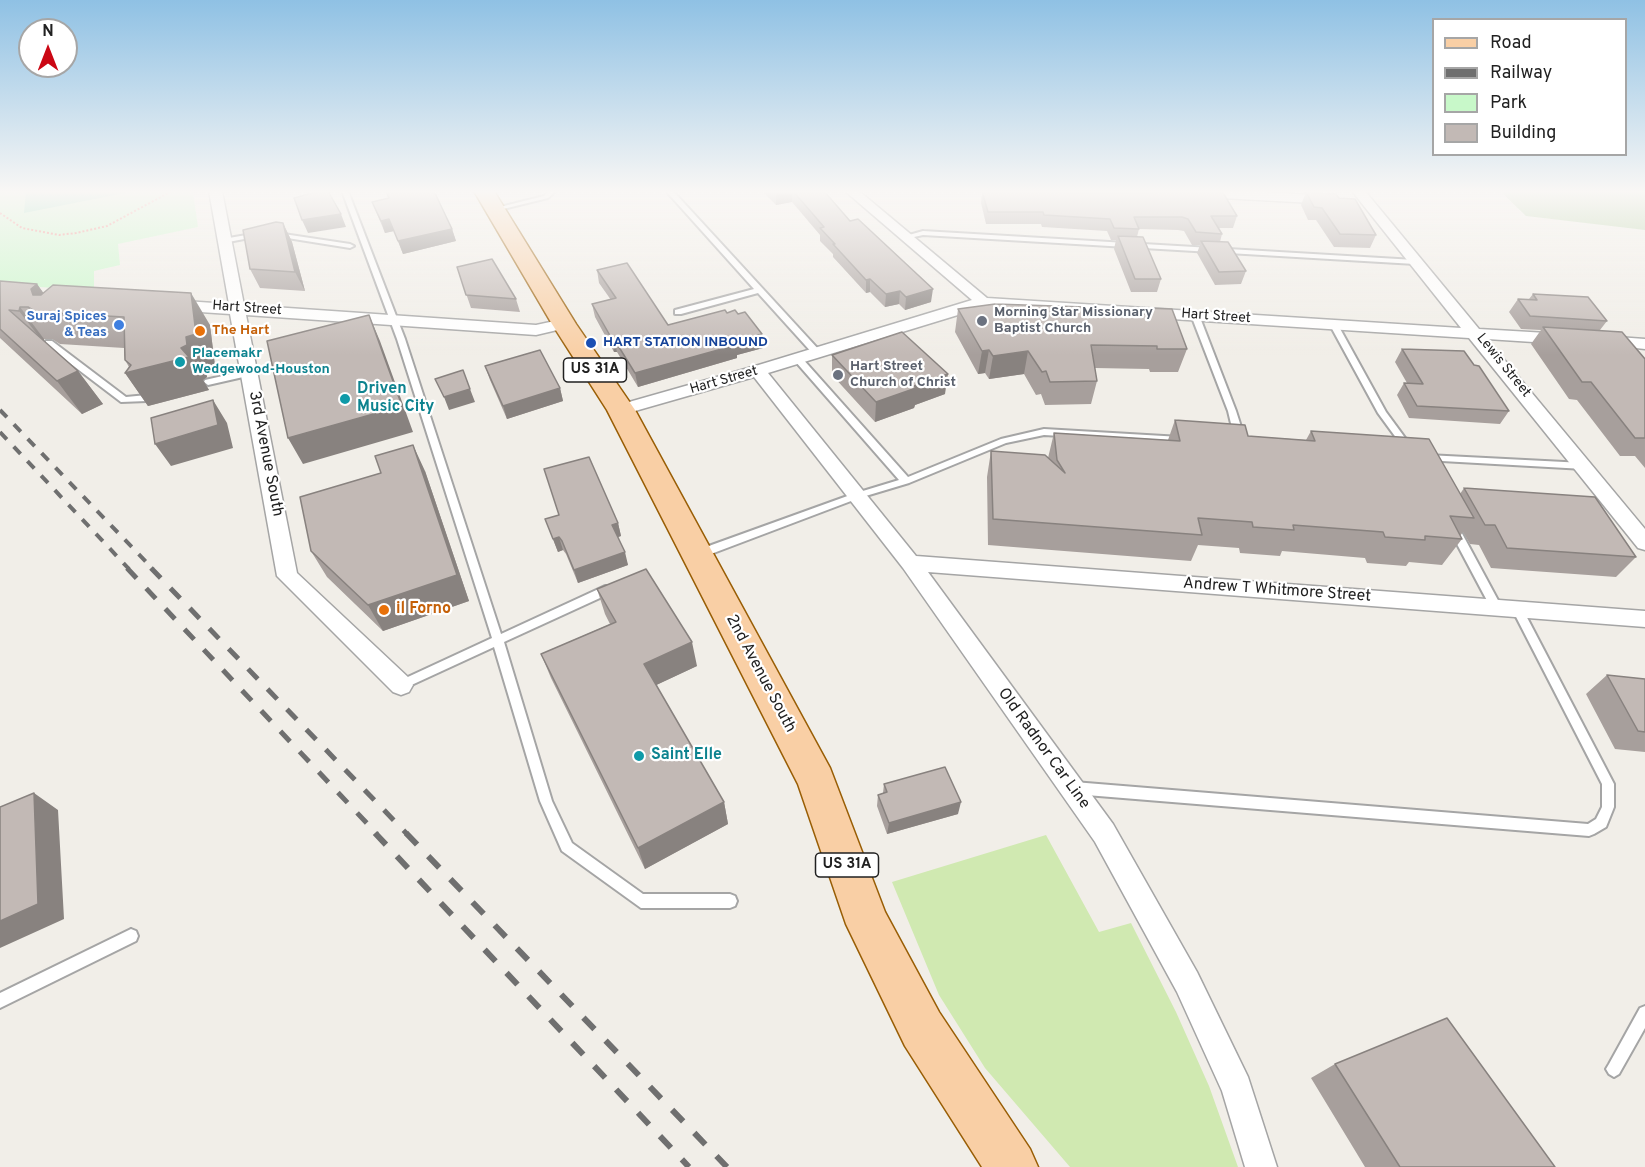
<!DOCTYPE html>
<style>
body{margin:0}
#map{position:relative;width:1645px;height:1167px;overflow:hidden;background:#f1eee8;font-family:Overpass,sans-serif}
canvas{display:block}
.legend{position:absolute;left:1432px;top:18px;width:195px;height:138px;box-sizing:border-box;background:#fff;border:2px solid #a6a6a6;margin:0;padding:8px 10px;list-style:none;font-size:18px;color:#212121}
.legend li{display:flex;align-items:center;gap:12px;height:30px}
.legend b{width:30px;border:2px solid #a6a6a6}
.north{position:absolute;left:18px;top:18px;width:60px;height:60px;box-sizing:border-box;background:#fff;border:2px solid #a6a6a6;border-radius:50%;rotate:0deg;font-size:16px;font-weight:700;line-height:24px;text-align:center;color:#212121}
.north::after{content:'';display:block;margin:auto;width:21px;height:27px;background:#cb0714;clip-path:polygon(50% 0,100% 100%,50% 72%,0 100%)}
</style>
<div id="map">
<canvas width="1645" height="1167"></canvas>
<ul class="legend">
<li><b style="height:8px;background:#f9cfa5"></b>Road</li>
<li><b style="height:8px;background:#6f6f6f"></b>Railway</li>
<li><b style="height:16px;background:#c8f8c9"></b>Park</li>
<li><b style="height:16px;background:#c2b9b5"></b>Building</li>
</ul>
<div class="north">N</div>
</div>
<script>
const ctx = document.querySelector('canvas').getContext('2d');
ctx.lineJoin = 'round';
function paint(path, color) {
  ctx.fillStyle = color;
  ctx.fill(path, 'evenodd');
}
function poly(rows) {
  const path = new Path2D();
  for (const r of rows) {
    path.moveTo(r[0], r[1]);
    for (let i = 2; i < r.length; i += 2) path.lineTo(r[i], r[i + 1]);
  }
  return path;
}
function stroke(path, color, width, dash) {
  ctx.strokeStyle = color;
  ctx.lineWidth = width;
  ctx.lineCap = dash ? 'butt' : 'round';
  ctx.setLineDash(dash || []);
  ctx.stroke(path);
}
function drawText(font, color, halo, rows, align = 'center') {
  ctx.font = font + ' Overpass,sans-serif';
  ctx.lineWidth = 4.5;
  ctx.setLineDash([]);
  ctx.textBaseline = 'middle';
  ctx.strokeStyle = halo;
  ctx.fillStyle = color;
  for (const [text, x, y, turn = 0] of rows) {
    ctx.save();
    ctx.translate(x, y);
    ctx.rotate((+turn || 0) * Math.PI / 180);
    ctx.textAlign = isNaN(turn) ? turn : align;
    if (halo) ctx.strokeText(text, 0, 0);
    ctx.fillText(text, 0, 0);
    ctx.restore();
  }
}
paint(poly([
 [1046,835,1099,932,1131,923,1176,1012,1209,1086,1238,1167,1070,1167,985,1068,939,995,892,882]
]), '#d0e9b1');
paint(poly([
 [1500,191,1645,191,1645,230,1526,216]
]), '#b0cf9f');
paint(poly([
 [0,191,193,191,198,227,118,244,120,265,94,271,94,291,0,284]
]), '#c8f8c9');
paint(poly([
 [26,191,124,191,125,193,24,213]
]), '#8addb7');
const lane = poly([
 [342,191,348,191,405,339,501,634,605,586,613,586,614,589,613,592,504,642,552,801,572,843,643,894,730,894,735,896,737,901,735,906,730,908,641,908,562,851,540,801,494,647,405,688,401,690,397,688,395,685,397,682,492,638,397,339,342,191],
 [549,191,556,191,548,198,495,211,492,209,544,196,549,191],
 [666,191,673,191,820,351,820,355,814,355,758,293,681,314,675,314,675,310,754,289,666,191],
 [923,231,1415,260,1419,262,1415,264,923,235,905,239,902,237,923,231],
 [258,233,260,234,260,236,223,243,219,241,223,239,258,233],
 [277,233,350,244,354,246,350,248,275,236,275,234,277,233],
 [1192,313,1198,313,1199,315,1236,411,1244,436,1242,438,1239,439,1234,436,1228,411,1191,315,1192,313],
 [1331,323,1337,323,1338,325,1386,412,1411,446,1413,448,1411,450,1405,450,1378,413,1330,325,1331,323],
 [46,341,52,341,126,397,147,395,151,398,147,401,121,402,46,345,46,341],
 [795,357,801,357,908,477,1001,439,1044,429,1181,437,1186,440,1181,443,1044,435,1006,443,909,483,859,498,703,557,695,557,694,554,695,551,853,494,899,480,795,361,795,357],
 [249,370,252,371,252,375,208,385,204,382,205,380,249,370],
 [1427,455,1584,463,1589,466,1584,469,1424,460,1422,458,1427,455],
 [1454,525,1458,526,1500,604,1501,607,1500,610,1492,610,1449,529,1454,525],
 [1517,605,1521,606,1614,784,1614,807,1606,827,1594,834,1589,836,1074,794,1070,792,1068,788,1070,784,1074,782,1588,824,1596,819,1602,807,1602,784,1512,609,1513,606,1517,605],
 [131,929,136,931,138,936,136,941,0,1008,0,993,131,929],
 [1645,1006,1645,1028,1619,1074,1614,1077,1609,1074,1606,1069,1609,1064,1640,1008,1645,1006]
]);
const street = poly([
 [209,191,222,191,244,305,536,325,564,319,572,324,570,327,536,335,246,315,297,573,409,678,413,685,409,692,401,695,393,692,277,576,230,314,170,310,162,305,170,300,229,304,209,191],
 [845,191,859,191,987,298,1461,328,1352,191,1365,191,1479,329,1564,334,1572,339,1564,344,1487,339,1645,529,1645,550,1638,548,1469,338,984,307,768,373,916,556,1645,611,1645,627,928,572,1113,824,1197,972,1248,1077,1277,1167,1245,1167,1222,1091,1177,992,1095,842,903,568,754,377,621,415,615,414,612,410,615,406,752,367,972,300,845,191],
 [1161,191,1246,191,1331,196,1338,200,1331,204,1167,195,1161,191],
 [1604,336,1645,339,1645,349,1598,344,1596,341,1598,338,1604,336]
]);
const primary = poly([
 [474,191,494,191,576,324,635,410,830,768,885,912,939,1012,1030,1149,1038,1167,982,1167,905,1046,846,924,798,784,607,410,552,324,474,191]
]);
stroke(lane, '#a5a5a5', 4);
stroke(street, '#a5a5a5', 3);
stroke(primary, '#995e05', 3);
stroke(poly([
 [0,213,22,228,59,235,76,233,107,226,172,191]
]), '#f57a75', 2, [2, 2]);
paint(lane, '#fff');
paint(street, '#fff');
paint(primary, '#f9cfa5');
stroke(poly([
 [0,410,153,569],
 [0,432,129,569]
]), '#6f6f6f', 4, [10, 10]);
stroke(poly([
 [127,568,377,834],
 [151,568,407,834]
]), '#6f6f6f', 5, [14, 14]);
stroke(poly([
 [375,833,689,1167],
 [406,833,727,1167]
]), '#6f6f6f', 6, [16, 16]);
paint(poly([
 [385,191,434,191,452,229,456,241,403,254,394,231,385,233,372,202,388,198],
 [762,191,824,191,850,221,931,302,905,310,899,304,885,307,870,292,866,293,833,257,833,254,820,241,820,235,792,202,776,205],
 [982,191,1148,193,1149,191,1222,191,1237,216,1233,228,1219,228,1222,234,1220,242,1246,271,1241,284,1215,285,1197,253,1200,245,1192,245,1184,231,1178,230,1139,229,1137,237,1161,279,1157,292,1131,292,1114,249,1116,240,1111,240,1107,231,1042,227,1041,224,986,224,981,203],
 [1294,191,1322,191,1322,193],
 [1306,192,1339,198,1376,235,1370,248,1334,247,1316,220,1308,220,1301,205],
 [283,223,292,242,305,291,260,288,250,269],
 [457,267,516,299,520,312,471,308],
 [597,270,668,325,763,348,737,355,737,358,638,387,617,352,614,352,595,317,592,304,611,300,599,283],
 [0,281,37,284,43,293,210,325,215,366,206,369,207,377,203,380,209,390,148,406,125,373,129,367,125,360,124,348,60,344,52,339,44,339,44,341,78,371,103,404,82,414,0,338],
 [1533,294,1607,321,1600,330,1645,359,1645,468,1635,456,1620,456,1577,400,1569,399,1531,344,1541,330,1521,329,1509,312,1518,299,1529,299],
 [1144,308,1187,349,1178,372,1150,372,1149,369,1095,368,1097,381,1091,404,1045,405,1041,394,1036,395,1024,374,989,379,985,373,978,374,955,332,958,309,1143,314],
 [1402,349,1509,411,1500,424,1409,418,1397,395,1404,383,1407,383,1395,362],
 [832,355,945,394,915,405,914,408,875,422,832,375],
 [485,366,560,388,563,401,507,419,490,380],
 [1175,420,1248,436,1306,440,1311,431,1460,494,1464,488,1636,557,1616,577,1491,568,1479,545,1470,544,1463,532,1460,536,1462,539,1442,565,1409,562,1406,566,1367,563,1365,558,1282,551,1280,556,1240,553,1239,548,1198,545,1191,561,988,545,987,477,991,451,1048,458,1054,433,1168,440],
 [425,471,469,601,383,631,327,577,311,551],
 [545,519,618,523,621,536,618,537,628,565,578,583,566,554,563,550,558,552],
 [597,589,697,666,656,685,724,802,728,824,645,869,551,678,541,654,610,624,605,614],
 [1607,675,1645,679,1645,752,1615,749,1586,694],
 [884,784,958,814,887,834,877,806,878,795,883,793],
 [1335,1064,1555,1167,1365,1167,1311,1078]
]), '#a79f9c');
paint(poly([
 [783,191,792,191,792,202,776,205,776,193],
 [341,214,346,227,308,233,302,220],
 [389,219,394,231,385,233,381,221],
 [283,223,292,242,305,291,295,272],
 [452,229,456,241,403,254,398,241],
 [870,279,870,292,866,293,866,280],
 [37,284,58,313,33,295,31,289],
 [933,289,931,302,905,310,906,297],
 [900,291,899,304,885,307,886,294],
 [191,293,210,325,215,366,206,369,207,377,203,380,209,390,148,406,125,373,181,348,186,337],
 [20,307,44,339,44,343,19,311],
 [369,315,380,341,413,432,303,464,288,438],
 [762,334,763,348,737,355,737,358,638,387,635,373,734,342],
 [612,339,614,339,617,352,614,352],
 [989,350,985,373,978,374,982,351],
 [1028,351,1024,374,989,379,993,356],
 [78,371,103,404,82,414,57,381],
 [948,374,945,394,915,405,914,408,875,422,876,402,914,386],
 [560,388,563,401,507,419,503,406],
 [470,389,475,402,449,410,444,397],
 [213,400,227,423,233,448,171,466,155,444],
 [413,445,425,471,469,601,383,631,368,605],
 [618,523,621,536,615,538,612,525],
 [559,537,563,550,558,552,553,539],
 [625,552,628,565,578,583,574,570],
 [692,642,697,666,650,688,644,664],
 [34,793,58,810,64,919,0,948,0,921],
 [724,802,728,824,645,869,638,848],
 [961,802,958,814,887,834,889,823]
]), '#88827f');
const building = poly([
 [319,191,328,191,341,214,302,220,294,198,319,191],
 [386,191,434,191,452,229,398,241,389,219,381,221,372,202,389,198,386,191],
 [793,191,824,191,850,221,858,219,933,289,906,297,900,291,886,294,870,279,866,280,833,244,835,244,820,228,824,227,793,191],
 [982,191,1053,191,1073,193,1150,193,1149,191,1222,191,1237,216,1211,216,1222,234,1196,232,1188,219,1182,217,1134,217,1139,229,1114,228,1110,219,1044,215,1043,212,988,212,982,191],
 [1306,192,1336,194,1339,198,1355,199,1376,235,1340,234,1322,208,1314,207,1306,192],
 [276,222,283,223,295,272,250,269,243,230,276,222],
 [1118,236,1143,237,1161,279,1135,279,1118,236],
 [1201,241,1228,242,1246,271,1219,272,1201,241],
 [492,259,516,299,466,295,457,267,492,259],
 [627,263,668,325,725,310,727,313,735,310,738,314,745,312,762,334,734,342,736,345,635,373,614,339,612,339,592,304,616,298,597,270,627,263],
 [0,281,37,284,31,289,33,295,41,295,53,285,191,293,196,334,186,337,187,345,181,348,189,357,125,373,131,365,125,360,124,317,36,312,28,307,20,307,19,311,9,310,78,371,57,381,0,329,0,281],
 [1533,294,1588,297,1607,321,1530,316,1518,299,1537,300,1533,294],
 [995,304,1085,307,1086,313,1146,314,1144,308,1172,309,1187,349,1157,349,1157,346,1091,345,1097,381,1050,382,1046,371,1042,372,1028,351,993,356,989,350,982,351,958,309,995,304],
 [369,315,402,406,288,438,267,341,369,315],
 [1543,327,1622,332,1645,359,1645,438,1635,438,1591,382,1582,382,1543,327],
 [902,332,948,374,914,386,916,388,876,402,832,355,902,332],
 [1402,349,1464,351,1474,365,1479,366,1509,411,1417,406,1404,383,1423,384,1402,349],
 [540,350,560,388,503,406,485,366,540,350],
 [463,370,470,389,444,397,435,379,463,370],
 [213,400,218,425,155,444,151,418,213,400],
 [1175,420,1245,425,1248,436,1315,441,1311,431,1429,439,1474,518,1450,516,1462,539,1425,536,1425,540,1385,537,1383,532,1293,525,1294,530,1253,527,1252,522,1198,518,1202,535,993,519,991,451,1045,455,1065,473,1057,460,1054,433,1180,441,1175,420],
 [413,445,457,575,368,605,311,551,300,497,381,473,375,456,413,445],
 [589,457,618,523,612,525,625,552,574,570,562,541,559,537,553,539,545,519,559,515,544,469,589,457],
 [1464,488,1595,497,1636,557,1507,548,1495,525,1485,525,1464,488],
 [646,569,692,642,644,664,724,802,638,848,541,654,616,622,597,589,646,569],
 [1607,675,1645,679,1645,732,1638,731,1607,675],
 [945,767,961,802,889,823,878,795,887,792,884,784,945,767],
 [34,793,38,904,0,921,0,807,34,793],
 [1447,1018,1555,1167,1400,1167,1335,1064,1447,1018]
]);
paint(building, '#c2b9b5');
stroke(building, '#88827f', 1.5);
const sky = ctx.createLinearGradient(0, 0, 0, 355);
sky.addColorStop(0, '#8fc1e4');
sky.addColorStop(0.54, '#f9f7f5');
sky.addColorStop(1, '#f9f7f500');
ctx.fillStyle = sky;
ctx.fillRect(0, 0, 1645, 355);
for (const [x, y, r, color] of [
 [982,321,6,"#6b7280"],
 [119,325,6,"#3f7fe0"],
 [200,331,6,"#e8710a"],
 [591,343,6,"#1a4fb4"],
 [180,362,6,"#0f9aa8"],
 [838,375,6,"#6b7280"],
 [345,399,6,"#0f9aa8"],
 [384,610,6,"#e8710a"],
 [639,756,6,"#0f9aa8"]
]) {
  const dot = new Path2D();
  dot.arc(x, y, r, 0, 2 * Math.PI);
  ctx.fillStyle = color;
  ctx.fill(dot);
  stroke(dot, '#fff', 2);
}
drawText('14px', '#212121', '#fff', [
 ["Hart Street",247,309,4],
 ["Hart Street",1216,317,4],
 ["Lewis Street",1503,366,51],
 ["Hart Street",724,381,-16]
]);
drawText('bold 14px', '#5b616d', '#fff', [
 ["Morning Star Missionary",994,313],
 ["Baptist Church",994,329],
 ["Hart Street",850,367],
 ["Church of Christ",850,383]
], 'left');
drawText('bold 14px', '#366cbe', '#fff', [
 ["Suraj Spices",107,317],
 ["& Teas",107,333]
], 'right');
drawText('bold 14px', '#c56008', '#fff', [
 ["The Hart",212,331]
], 'left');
drawText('bold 14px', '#164399', '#fff', [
 ["HART STATION INBOUND",603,343]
], 'left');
drawText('bold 14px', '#0d838f', '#fff', [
 ["Placemakr",192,354],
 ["Wedgewood-Houston",192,370]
], 'left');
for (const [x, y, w] of [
 [595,370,63],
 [847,865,63]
]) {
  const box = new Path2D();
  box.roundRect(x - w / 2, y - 12, w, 24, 4.5);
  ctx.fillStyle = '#fff';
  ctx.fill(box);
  stroke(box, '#212121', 1.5);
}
drawText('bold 15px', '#212121', null, [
 ["US 31A",595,370],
 ["US 31A",847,865]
]);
drawText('bold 16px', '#0d838f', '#fff', [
 ["Driven",357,390],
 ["Music City",357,408],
 ["Saint Elle",651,756]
], 'left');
drawText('16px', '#212121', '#fff', [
 ["3rd Avenue South",265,454,79],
 ["Andrew T Whitmore Street",1277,591,4],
 ["2nd Avenue South",760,674,62],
 ["Old Radnor Car Line",1043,749,54]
]);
drawText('bold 16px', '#c56008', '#fff', [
 ["il Forno",396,610]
], 'left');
</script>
